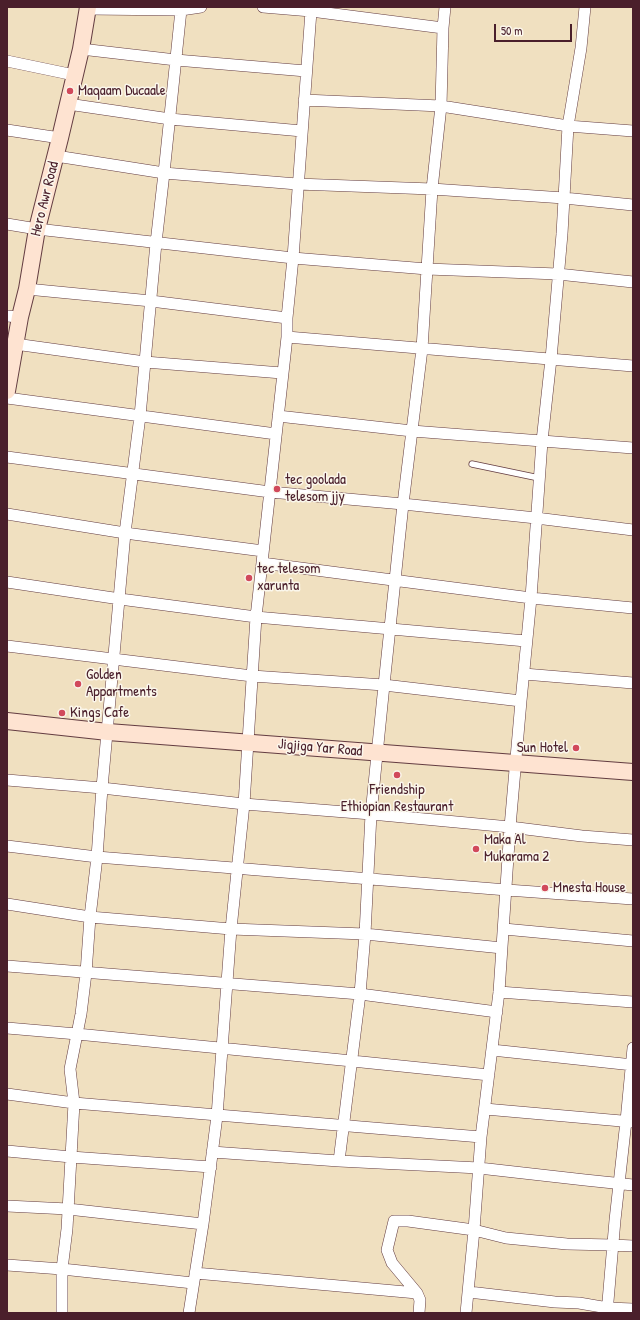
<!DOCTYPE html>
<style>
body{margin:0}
#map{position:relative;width:640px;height:1320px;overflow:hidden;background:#f0e0c0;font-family:"Patrick Hand",sans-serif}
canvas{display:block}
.frame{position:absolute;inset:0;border:8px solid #4a1f2b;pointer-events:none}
.scale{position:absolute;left:494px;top:24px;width:78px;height:18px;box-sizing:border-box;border:2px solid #4a1f2b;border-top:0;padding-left:5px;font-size:12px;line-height:14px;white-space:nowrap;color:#4a1f2b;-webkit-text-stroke:3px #fbf7ec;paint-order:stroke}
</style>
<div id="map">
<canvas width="640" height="1320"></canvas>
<div class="frame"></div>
<div class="scale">50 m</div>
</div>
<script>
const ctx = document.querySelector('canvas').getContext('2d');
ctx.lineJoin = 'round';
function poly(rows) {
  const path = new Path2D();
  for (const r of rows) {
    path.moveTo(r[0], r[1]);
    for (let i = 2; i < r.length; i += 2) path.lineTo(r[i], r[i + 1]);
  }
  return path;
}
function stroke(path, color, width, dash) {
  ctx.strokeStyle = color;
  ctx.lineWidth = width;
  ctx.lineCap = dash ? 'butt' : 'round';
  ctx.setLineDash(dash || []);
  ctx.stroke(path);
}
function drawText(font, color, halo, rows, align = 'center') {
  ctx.font = font + ' "Patrick Hand",sans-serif';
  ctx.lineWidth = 3;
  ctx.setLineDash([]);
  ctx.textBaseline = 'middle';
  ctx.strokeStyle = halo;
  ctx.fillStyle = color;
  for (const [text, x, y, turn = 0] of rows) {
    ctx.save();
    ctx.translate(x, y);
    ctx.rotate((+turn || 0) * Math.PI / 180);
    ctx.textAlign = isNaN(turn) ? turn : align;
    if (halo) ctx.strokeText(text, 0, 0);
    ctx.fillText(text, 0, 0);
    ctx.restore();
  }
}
const lane = poly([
 [472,464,539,478]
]);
const street = poly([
 [263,7,311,11,443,28],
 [88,9,181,10,201,7],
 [81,49,176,60,306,71],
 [7,61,74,75],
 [304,100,441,106,568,126,633,131],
 [68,104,170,119,302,131],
 [7,130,60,138],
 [56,156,164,173,297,184,432,189,564,198,633,205],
 [7,224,37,229,293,258,427,269,558,274,633,282],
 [27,289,151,301,287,318],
 [7,316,20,317],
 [287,337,633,366],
 [15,344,145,362,282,373],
 [7,398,276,434],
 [278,416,412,431,633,448],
 [7,457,270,492,403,504,536,518,633,530],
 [7,514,125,533,263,551],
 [262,563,531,598,633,608],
 [7,582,120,599,256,617,526,641],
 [7,646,252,676,384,685,521,701],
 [524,674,633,683],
 [7,780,102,788,244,804,371,814,510,827,582,836,633,840],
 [7,846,97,857,507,890,633,899],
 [7,904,90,917,231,929,365,934,502,948],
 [504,929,633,941],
 [7,966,360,994,497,1012],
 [499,992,633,1002],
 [7,1028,77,1034,352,1061,489,1075],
 [492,1050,633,1065],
 [7,1094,74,1103,481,1137],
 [485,1109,633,1122],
 [7,1151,71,1157,211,1167],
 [212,1152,339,1161,479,1168,585,1180,633,1185],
 [339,1161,360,994,365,934,371,814,384,685,403,504,422,349,432,189,441,106,443,28,445,7],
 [7,1206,68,1209,203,1224],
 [7,1265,62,1269,193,1283],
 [195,1273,417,1293],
 [469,1292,555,1302,579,1303,608,1308,633,1309],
 [62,1313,62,1269,67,1229,74,1103,70,1069,81,1014,86,973,90,917,97,857,102,788,125,533,140,416,156,243,164,173,181,10],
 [189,1313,203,1224,217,1116,231,929,244,804,256,617,287,337,287,318,293,258,311,11],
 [419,1313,420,1300,417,1293,392,1263,387,1250,394,1221,408,1221,474,1230,506,1238,567,1244,613,1245,633,1246],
 [466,1313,474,1230,481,1137,499,992,510,827,521,701,531,598,542,441,551,359,562,234,568,126,581,48,585,7],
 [607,1313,615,1220,626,1121,633,1048]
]);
const secondary = poly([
 [7,391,20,317,27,289,37,229,60,138,81,49,88,7],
 [7,721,108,732,633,772]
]);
stroke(lane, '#633c41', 7);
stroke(street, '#633c41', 12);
stroke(secondary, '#633c41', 18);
stroke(lane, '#fff', 5.5);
stroke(street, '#fff', 11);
stroke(secondary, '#fee3d1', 16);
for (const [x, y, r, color] of [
 [70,91,4,"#d1495b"],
 [277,489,4,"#d1495b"],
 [249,578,4,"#d1495b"],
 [78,684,4,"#d1495b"],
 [62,713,4,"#d1495b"],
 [576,748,4,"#d1495b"],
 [397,775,4,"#d1495b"],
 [476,849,4,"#d1495b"],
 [545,888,4,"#d1495b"]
]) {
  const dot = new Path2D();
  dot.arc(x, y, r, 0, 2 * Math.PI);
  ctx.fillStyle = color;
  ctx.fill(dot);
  stroke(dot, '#fbf7ec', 1.5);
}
drawText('15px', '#4a1f2b', '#fbf7ec', [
 ["Maqaam Ducaale",78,91],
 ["tec goolada",285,480],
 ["telesom jjy",285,497],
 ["tec telesom",257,569],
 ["xarunta",257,586],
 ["Golden",86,675],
 ["Appartments",86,692],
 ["Kings Cafe",70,713],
 ["Sun Hotel",568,748,"right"],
 ["Friendship",397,790,"center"],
 ["Ethiopian Restaurant",397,807,"center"],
 ["Maka Al",484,840],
 ["Mukarama 2",484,857],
 ["Mnesta House",553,888]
], 'left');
drawText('15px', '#4a1f2b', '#fbf7ec', [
 ["Hero Awr Road",45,199,-76],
 ["Jigjiga Yar Road",320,748,5]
]);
</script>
